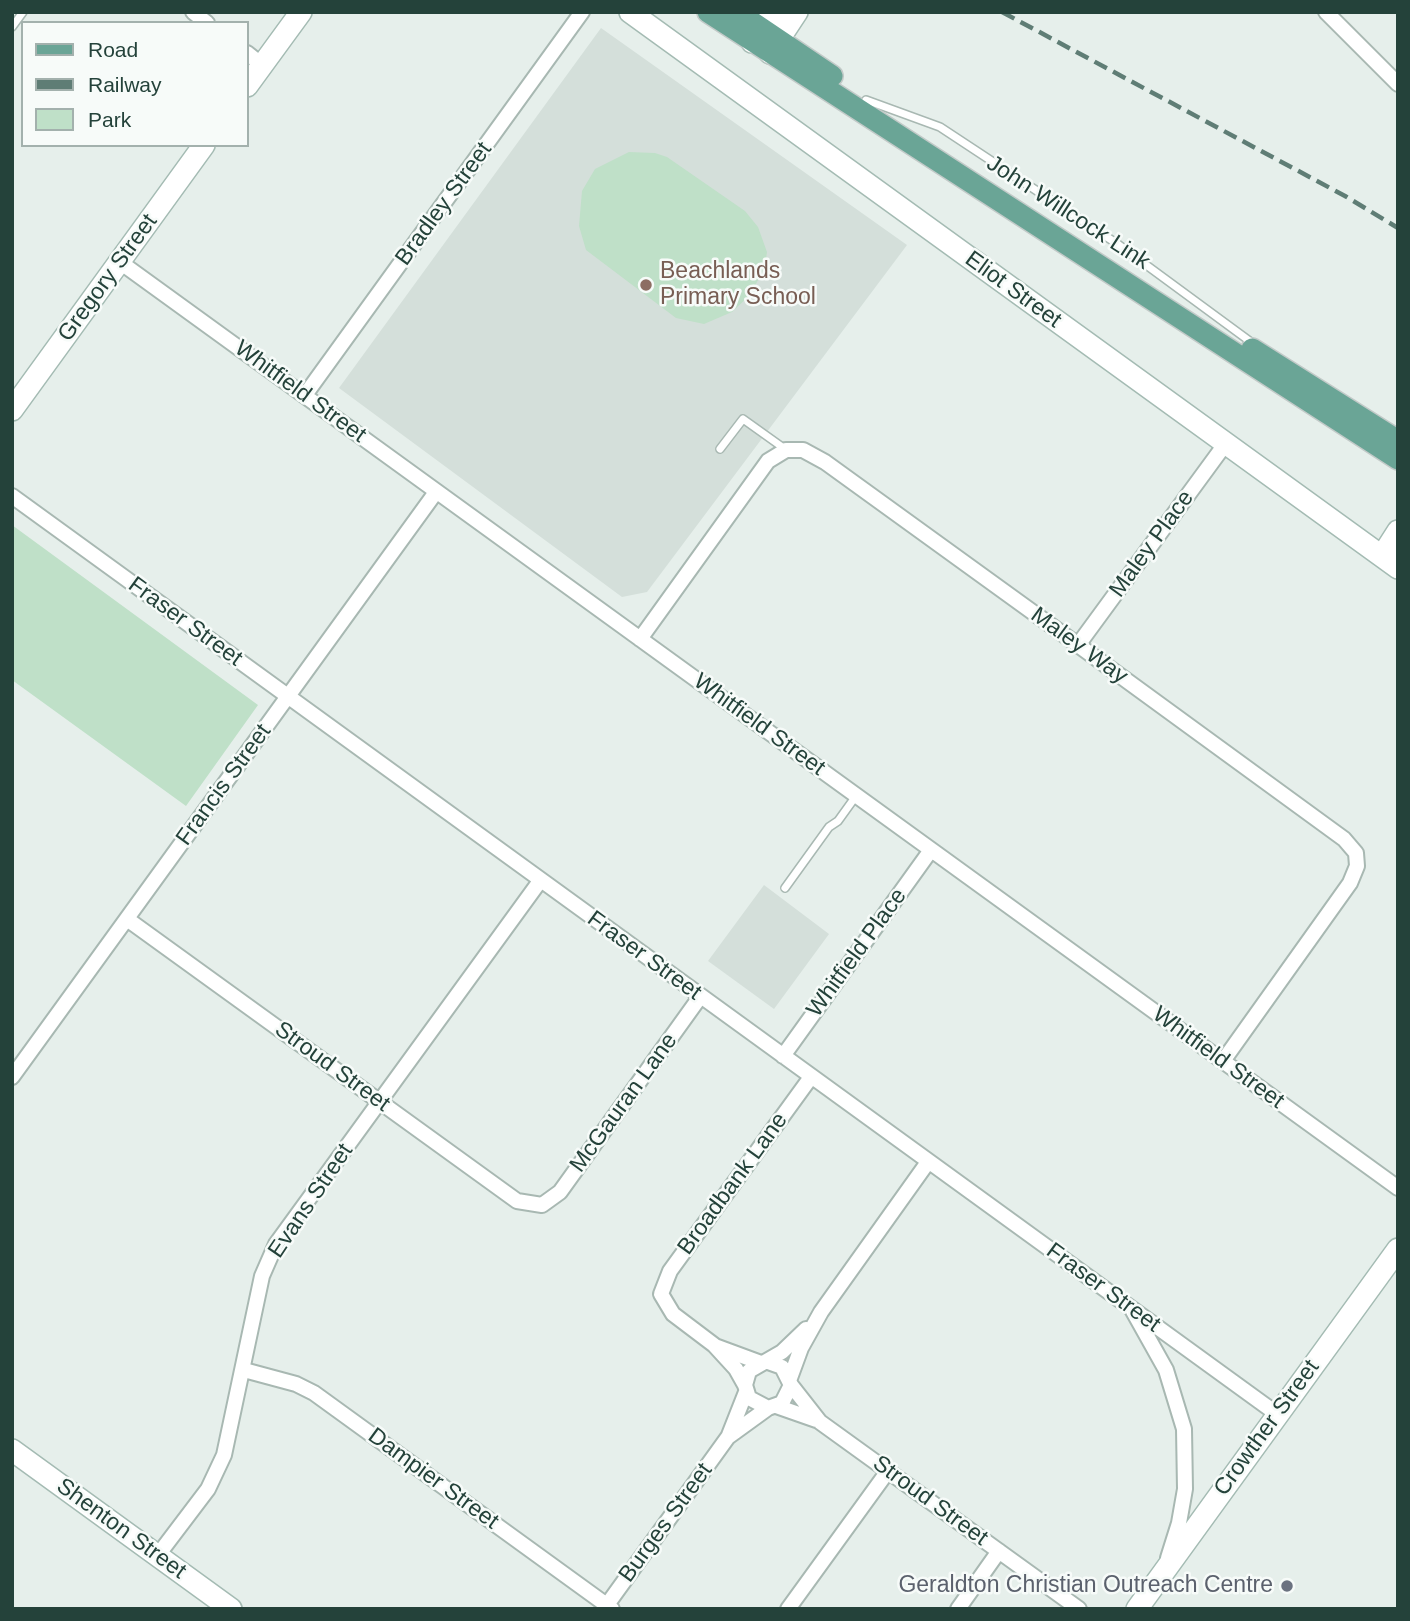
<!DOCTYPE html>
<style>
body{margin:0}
#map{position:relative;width:1410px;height:1621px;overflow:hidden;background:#e6efeb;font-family:Helvetica,sans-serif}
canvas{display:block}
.frame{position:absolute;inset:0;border:14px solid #24423a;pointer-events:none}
.legend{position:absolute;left:21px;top:21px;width:228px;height:126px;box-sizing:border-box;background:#f7fbf9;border:2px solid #a3b1ad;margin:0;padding:9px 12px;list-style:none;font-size:21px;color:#24423a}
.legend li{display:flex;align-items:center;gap:14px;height:35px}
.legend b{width:35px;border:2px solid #a3b1ad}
</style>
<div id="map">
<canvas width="1410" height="1621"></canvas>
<div class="frame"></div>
<ul class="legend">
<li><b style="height:9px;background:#6aa596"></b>Road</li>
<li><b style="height:9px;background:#5f7d75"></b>Railway</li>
<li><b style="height:19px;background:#bfe0c8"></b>Park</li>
</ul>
</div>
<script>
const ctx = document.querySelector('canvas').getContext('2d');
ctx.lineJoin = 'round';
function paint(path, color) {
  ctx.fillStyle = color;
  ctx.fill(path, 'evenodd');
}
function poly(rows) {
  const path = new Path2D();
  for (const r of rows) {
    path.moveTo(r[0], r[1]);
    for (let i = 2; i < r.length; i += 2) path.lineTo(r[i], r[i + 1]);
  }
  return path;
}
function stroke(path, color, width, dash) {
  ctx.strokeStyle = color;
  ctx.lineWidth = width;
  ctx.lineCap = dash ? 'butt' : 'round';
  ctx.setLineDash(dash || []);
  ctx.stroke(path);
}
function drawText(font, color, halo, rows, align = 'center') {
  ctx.font = font + ' Helvetica,sans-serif';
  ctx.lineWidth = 5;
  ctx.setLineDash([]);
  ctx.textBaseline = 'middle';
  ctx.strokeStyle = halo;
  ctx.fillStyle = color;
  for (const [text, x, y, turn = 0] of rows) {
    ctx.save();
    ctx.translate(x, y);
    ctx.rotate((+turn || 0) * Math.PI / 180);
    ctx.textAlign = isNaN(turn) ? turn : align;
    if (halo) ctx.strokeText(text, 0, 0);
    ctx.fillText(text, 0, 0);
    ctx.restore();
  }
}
paint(poly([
 [601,28,907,245,647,592,622,597,339,388],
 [764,885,829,934,774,1009,708,961]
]), '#d4dfda');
paint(poly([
 [629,152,655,153,667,157,745,211,758,227,767,252,765,266,751,294,732,312,704,324,676,318,586,250,579,226,582,191,595,169],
 [12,525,258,705,186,806,12,680]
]), '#bfe0c8');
const lane = poly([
 [12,27,23,12],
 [866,100,940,127,1119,245,1255,345],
 [720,449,743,419,785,449],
 [785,888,829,827,838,821,856,796]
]);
const street = poly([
 [193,12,207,23],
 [1326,12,1398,84],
 [247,53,262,65],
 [120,262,1398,1188],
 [305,395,582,12],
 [12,496,1277,1414],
 [640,639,768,461,786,450,803,450,825,462,1078,645,1344,839,1356,853,1357,866,1350,883,1223,1061],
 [1078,645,1226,443],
 [127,919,517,1201,542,1205,560,1192,700,997],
 [783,1056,931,850],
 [12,1077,436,492],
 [1133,1311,1166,1370,1184,1429,1185,1489,1179,1523,1168,1558],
 [715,1346,761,1363],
 [768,1362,782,1367,791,1385,782,1403,768,1408,749,1398,745,1385,749,1371,782,1352,806,1329],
 [244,1370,296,1384,314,1393,612,1609],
 [790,1378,801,1348,821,1312,928,1162],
 [745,1385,736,1369,714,1345,673,1314,661,1294,670,1271,811,1077],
 [791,1385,820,1422,1079,1609],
 [776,1406,816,1420],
 [729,1435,746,1392],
 [158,1555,208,1489,224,1455,262,1276,276,1244,540,881],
 [604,1609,728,1437,768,1408],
 [788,1609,888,1471],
 [958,1609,999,1551]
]);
const secondary = poly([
 [630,12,1398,568],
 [752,42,774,12],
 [770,53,797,12],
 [247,86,301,12],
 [12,410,204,145],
 [1382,556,1398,531],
 [12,1450,231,1609],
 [1137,1609,1398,1249]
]);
const primary = poly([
 [708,12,1398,459],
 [737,12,832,76],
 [1252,349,1398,441]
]);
stroke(lane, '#a8b8b2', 10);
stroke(street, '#a8b8b2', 18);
stroke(secondary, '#a4bbb3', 24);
stroke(primary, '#c2cac8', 24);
stroke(lane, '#fff', 7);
stroke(street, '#fff', 14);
stroke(secondary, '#fff', 21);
stroke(primary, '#6aa596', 21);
stroke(poly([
 [1002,12,1345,196,1398,228]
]), '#5f7d75', 4.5, [14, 7]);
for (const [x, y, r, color] of [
 [646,285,7,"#8d6e63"],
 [1287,1586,7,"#6b7280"]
]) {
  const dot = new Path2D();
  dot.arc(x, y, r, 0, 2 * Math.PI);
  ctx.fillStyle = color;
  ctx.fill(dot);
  stroke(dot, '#f7fbf9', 2.5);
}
drawText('23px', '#24423a', '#f7fbf9', [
 ["Bradley Street",444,204,-54],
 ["John Willcock Link",1068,213,33],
 ["Gregory Street",108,278,-54],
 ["Eliot Street",1013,290,36],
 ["Whitfield Street",300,392,36],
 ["Maley Place",1152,544,-54],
 ["Fraser Street",185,622,36],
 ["Maley Way",1079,646,36],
 ["Whitfield Street",759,725,36],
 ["Francis Street",224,785,-54],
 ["Whitfield Place",857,953,-54],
 ["Fraser Street",644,956,36],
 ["Whitfield Street",1218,1058,36],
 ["Stroud Street",332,1067,36],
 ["McGauran Lane",624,1103,-54],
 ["Broadbank Lane",733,1184,-54],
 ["Evans Street",311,1201,-56],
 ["Fraser Street",1103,1288,36],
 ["Crowther Street",1267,1428,-54],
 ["Dampier Street",433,1479,36],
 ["Stroud Street",930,1501,36],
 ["Burges Street",666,1523,-54],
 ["Shenton Street",121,1529,36]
]);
drawText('23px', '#785e54', '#f7fbf9', [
 ["Beachlands",660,272],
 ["Primary School",660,298]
], 'left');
drawText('23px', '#5b616d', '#f7fbf9', [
 ["Geraldton Christian Outreach Centre",1273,1586]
], 'right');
</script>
